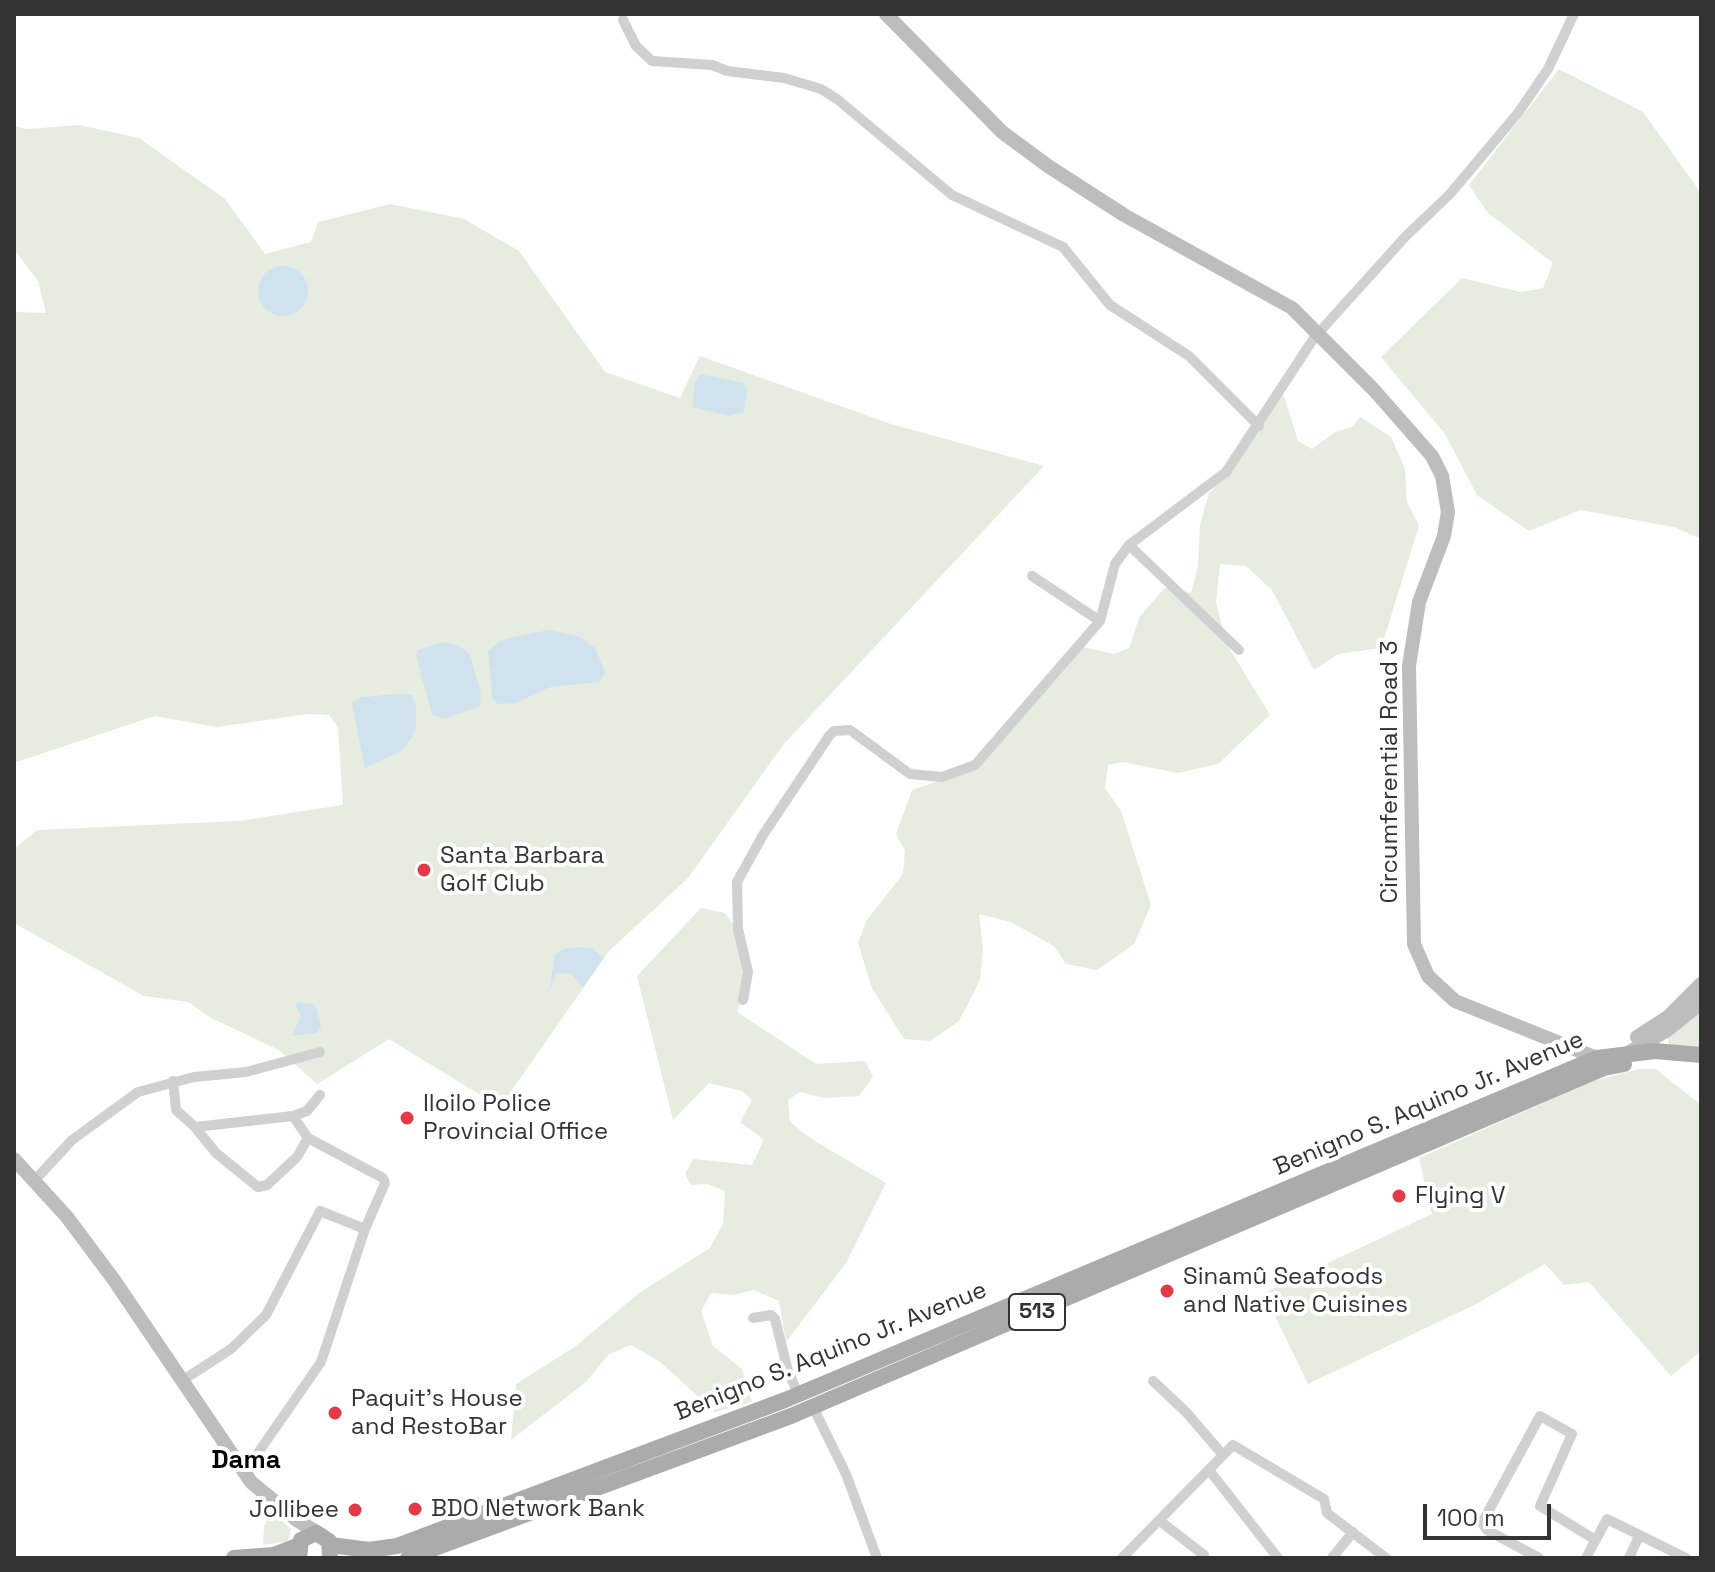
<!DOCTYPE html>
<meta charset="utf-8">
<style>
body{margin:0}
#map{position:relative;width:1715px;height:1572px;overflow:hidden;background:#fff;font-family:"Space Grotesk",sans-serif}
canvas{display:block}
.frame{position:absolute;inset:0;border:16px solid #333;pointer-events:none}
.scale{position:absolute;left:1423px;top:1504px;width:128px;height:36px;box-sizing:border-box;border:4px solid #333;border-top:0;padding-left:10px;font-size:24px;line-height:28px;white-space:nowrap;color:#333;-webkit-text-stroke:6px #fff;paint-order:stroke}
</style>
<div id="map">
<canvas width="1715" height="1572"></canvas>
<div class="frame"></div>
<div class="scale">100 m</div>
</div>
<script>
const ctx = document.querySelector('canvas').getContext('2d');
ctx.lineJoin = 'round';
function paint(path, color) {
  ctx.fillStyle = color;
  ctx.fill(path, 'evenodd');
}
function poly(rows) {
  const path = new Path2D();
  for (const r of rows) {
    if (r.length === 3) {
      path.moveTo(r[0] + r[2], r[1]);
      path.arc(r[0], r[1], r[2], 0, 2 * Math.PI);
      continue;
    }
    path.moveTo(r[0], r[1]);
    for (let i = 2; i < r.length; i += 2) path.lineTo(r[i], r[i + 1]);
  }
  return path;
}
function stroke(path, color, width, dash) {
  ctx.strokeStyle = color;
  ctx.lineWidth = width;
  ctx.lineCap = dash ? 'butt' : 'round';
  ctx.setLineDash(dash || []);
  ctx.stroke(path);
}
function drawText(font, color, halo, rows, align = 'center') {
  ctx.font = font + ' "Space Grotesk",sans-serif';
  ctx.lineWidth = 8;
  ctx.setLineDash([]);
  ctx.textBaseline = 'middle';
  ctx.strokeStyle = halo;
  ctx.fillStyle = color;
  for (const [text, x, y, turn = 0] of rows) {
    ctx.save();
    ctx.translate(x, y);
    ctx.rotate((+turn || 0) * Math.PI / 180);
    ctx.textAlign = isNaN(turn) ? turn : align;
    if (halo) ctx.strokeText(text, 0, 0);
    ctx.fillText(text, 0, 0);
    ctx.restore();
  }
}
paint(poly([
 [1559,69,1643,112,1701,193,1701,539,1674,527,1580,510,1529,531,1477,495,1445,434,1381,357,1462,278,1521,292,1543,288,1553,263,1487,212,1469,185],
 [79,125,139,138,225,199,265,254,311,242,318,222,390,204,464,219,519,251,605,372,680,398,700,356,891,424,1044,466,783,745,688,878,609,951,500,1107,389,1039,317,1084,279,1050,211,1018,188,1002,144,996,14,923,14,849,37,830,239,821,343,805,338,727,329,715,308,714,217,727,155,716,14,763,14,312,46,313,38,281,14,249,14,126,28,129],
 [1281,387,1298,441,1312,449,1335,432,1352,427,1360,417,1391,437,1405,469,1407,502,1419,526,1381,648,1338,654,1314,670,1272,590,1246,566,1220,564,1216,602,1226,643,1270,715,1218,764,1178,773,1123,762,1108,765,1105,788,1121,811,1151,905,1134,944,1097,970,1066,964,1054,946,1011,922,979,914,983,949,980,980,959,1021,930,1041,904,1039,872,988,858,943,867,920,903,874,905,851,896,834,912,790,971,770,1078,646,1114,654,1129,648,1140,616,1165,588,1191,593,1198,566,1200,525,1209,493,1231,472],
 [701,908,725,913,742,937,749,979,737,1012,816,1064,865,1061,873,1077,859,1096,824,1098,800,1092,788,1100,790,1122,813,1140,886,1183,846,1263,786,1342,779,1301,754,1290,734,1295,711,1293,701,1311,713,1346,742,1369,752,1402,715,1412,659,1361,631,1345,609,1354,586,1382,511,1440,516,1384,576,1346,639,1293,710,1248,723,1224,725,1191,707,1184,691,1185,685,1174,693,1159,752,1165,764,1140,740,1122,752,1100,742,1091,709,1083,673,1120,637,976],
 [1701,1008,1701,1048,1669,1045,1667,1036],
 [1639,1069,1656,1069,1701,1105,1701,1351,1671,1376,1589,1282,1564,1285,1545,1264,1476,1304,1308,1384,1264,1293,1432,1214,1419,1158,1593,1081],
 [270,1511,291,1529,288,1541,263,1545,264,1527]
]), '#e6ecdf');
paint(poly([
 [283,291,25],
 [700,374,744,383,747,392,744,412,728,416,693,407,694,386],
 [548,630,578,636,595,648,605,672,599,682,550,687,516,703,497,704,492,696,488,651,501,640],
 [442,642,458,645,470,655,481,693,480,706,445,719,432,714,416,656,418,650],
 [401,694,412,695,416,708,416,725,412,738,401,751,365,768,352,703,361,697],
 [579,947,593,948,603,959,583,987,571,974,556,973,548,996,555,955,564,949],
 [299,1002,313,1004,317,1009,321,1026,317,1033,292,1036,301,1016,295,1004]
]), '#cfe2ee');
stroke(poly([
 [623,20,636,46,652,61,712,65,727,71,784,78,821,89,837,99,952,195,1063,247,1110,305,1189,356,1259,426],
 [1129,545,1239,650],
 [1032,576,1100,621],
 [743,1000,748,972,738,929,737,882,763,835,829,736,834,731,850,730,910,774,942,777,975,765,1100,621,1115,564,1129,545,1226,472,1314,338,1405,237,1450,194,1518,113,1548,69,1574,14],
 [173,1081,176,1110,195,1127,293,1116,307,1111,320,1095],
 [195,1127,216,1153,258,1187,267,1185,297,1157,308,1138],
 [34,1181,72,1140,138,1092,194,1077,246,1072,320,1052],
 [753,1318,771,1315,775,1319,788,1371,798,1394],
 [183,1380,231,1349,266,1315,320,1211,365,1229],
 [1153,1381,1186,1412,1223,1455],
 [813,1407,846,1474,877,1558],
 [1209,1470,1278,1558],
 [244,1473,321,1362,365,1229,385,1183,383,1178,308,1138,293,1116],
 [1160,1521,1204,1555],
 [1122,1558,1233,1445,1324,1499,1327,1513,1386,1558],
 [1332,1558,1353,1532],
 [1539,1558,1487,1530,1482,1523,1540,1416,1572,1434,1540,1506,1594,1539],
 [1586,1558,1607,1519,1686,1558],
 [1629,1558,1639,1536]
]), '#d0d0d0', 10);
stroke(poly([
 [886,14,1002,132,1048,166,1124,215,1292,308,1374,390,1432,456,1442,476,1448,512,1444,536,1419,602,1409,666,1414,944,1428,976,1455,1001,1597,1058,1600,1063],
 [1637,1037,1668,1017,1701,984],
 [1626,1054,1666,1031,1701,1003],
 [14,1159,67,1217,114,1280,251,1482,298,1521,322,1535]
]), '#bdbdbd', 14);
stroke(poly([
 [331,1545,369,1550,397,1546,785,1400,1597,1058,1655,1051,1701,1055],
 [234,1558,274,1555,297,1546],
 [299,1558,301,1540,316,1533,329,1541,330,1558],
 [408,1558,791,1416,1604,1068,1624,1064]
]), '#ababab', 16);
for (const [x, y, r, color] of [
 [424,870,8,"#e63946"],
 [407,1118,8,"#e63946"],
 [1399,1196,8,"#e63946"],
 [1167,1291,8,"#e63946"],
 [335,1413,8,"#e63946"],
 [415,1509,8,"#e63946"],
 [355,1510,8,"#e63946"]
]) {
  const dot = new Path2D();
  dot.arc(x, y, r, 0, 2 * Math.PI);
  ctx.fillStyle = color;
  ctx.fill(dot);
  stroke(dot, '#fff', 3);
}
for (const [x, y, w] of [
 [1037,1312,56]
]) {
  const box = new Path2D();
  box.roundRect(x - w / 2, y - 18, w, 36, 6);
  ctx.fillStyle = '#fff';
  ctx.fill(box);
  stroke(box, '#333', 2);
}
drawText('bold 22px', '#333', null, [
 ["513",1037,1312]
]);
drawText('24px', '#333', '#fff', [
 ["Circumferential Road 3",1390,772,-90],
 ["Benigno S. Aquino Jr. Avenue",1429,1104,-23],
 ["Benigno S. Aquino Jr. Avenue",831,1352,-22]
]);
drawText('24px', '#333', '#fff', [
 ["Santa Barbara",440,856],
 ["Golf Club",440,884],
 ["Iloilo Police",423,1104],
 ["Provincial Office",423,1132],
 ["Flying V",1415,1196],
 ["Sinamû Seafoods",1183,1277],
 ["and Native Cuisines",1183,1305],
 ["Paquit's House",351,1399],
 ["and RestoBar",351,1427],
 ["BDO Network Bank",431,1509],
 ["Jollibee",339,1510,"right"]
], 'left');
drawText('bold 26px', '#000', '#fff', [
 ["Dama",246,1461]
]);
</script>
